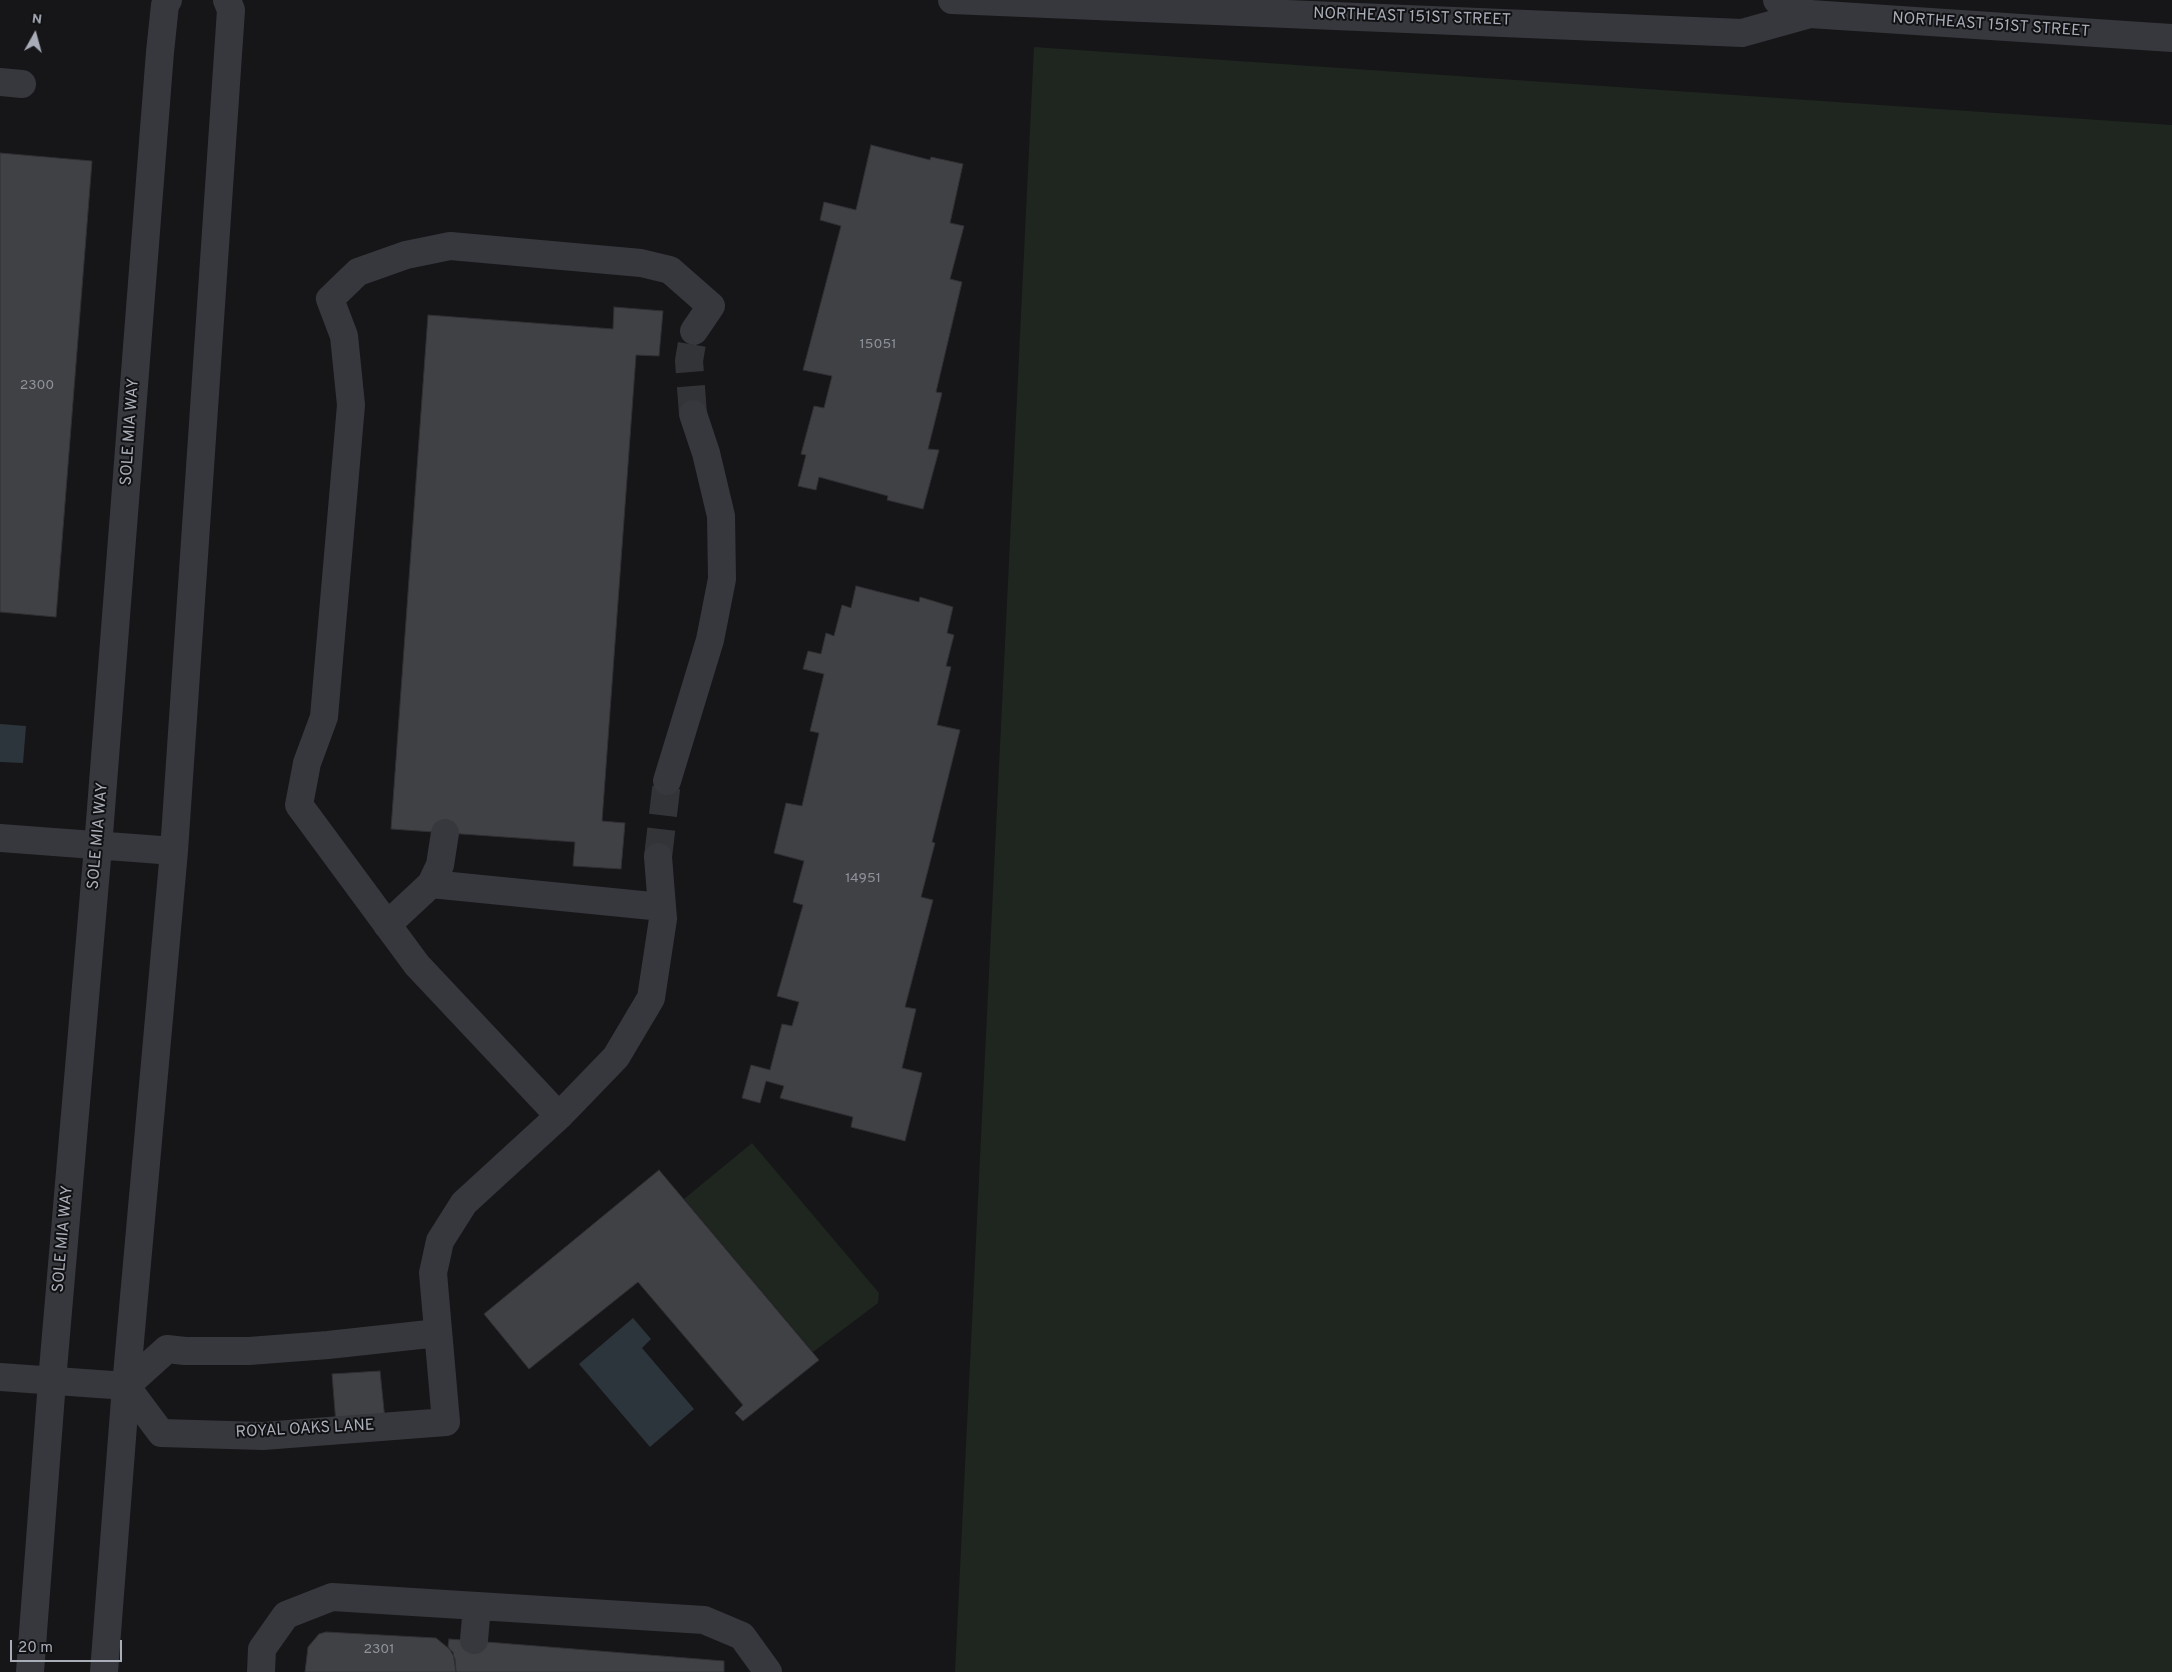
<!DOCTYPE html>
<style>
body{margin:0}
#map{position:relative;width:2172px;height:1672px;overflow:hidden;background:#161618;font-family:Overpass,sans-serif}
canvas{display:block}
.north{position:absolute;left:10px;top:10px;width:50px;height:50px;-webkit-text-stroke:4px #111113;paint-order:stroke;rotate:7deg;font-size:14px;font-weight:700;line-height:20px;text-align:center;color:#a8adb8}
.north::after{content:'';display:block;margin:auto;width:18px;height:22px;background:#a8adb8;clip-path:polygon(50% 0,100% 100%,50% 72%,0 100%)}
.scale{position:absolute;left:10px;top:1640px;width:112px;height:22px;box-sizing:border-box;border:2px solid #a8adb8;border-top:0;padding-left:6px;font-size:15px;line-height:18px;white-space:nowrap;color:#a8adb8;-webkit-text-stroke:4px #111113;paint-order:stroke}
</style>
<div id="map">
<canvas width="2172" height="1672"></canvas>
<div class="north">N</div>
<div class="scale">20 m</div>
</div>
<script>
const ctx = document.querySelector('canvas').getContext('2d');
ctx.lineJoin = 'round';
function paint(path, color) {
  ctx.fillStyle = color;
  ctx.fill(path, 'evenodd');
}
function poly(rows) {
  const path = new Path2D();
  for (const r of rows) {
    path.moveTo(r[0], r[1]);
    for (let i = 2; i < r.length; i += 2) path.lineTo(r[i], r[i + 1]);
  }
  return path;
}
function stroke(path, color, width, dash) {
  ctx.strokeStyle = color;
  ctx.lineWidth = width;
  ctx.lineCap = dash ? 'butt' : 'round';
  ctx.setLineDash(dash || []);
  ctx.stroke(path);
}
function drawText(font, color, halo, rows, align = 'center') {
  ctx.font = font + ' Overpass,sans-serif';
  ctx.lineWidth = 4;
  ctx.setLineDash([]);
  ctx.textBaseline = 'middle';
  ctx.strokeStyle = halo;
  ctx.fillStyle = color;
  for (const [text, x, y, turn = 0] of rows) {
    ctx.save();
    ctx.translate(x, y);
    ctx.rotate((+turn || 0) * Math.PI / 180);
    ctx.textAlign = isNaN(turn) ? turn : align;
    if (halo) ctx.strokeText(text, 0, 0);
    ctx.fillText(text, 0, 0);
    ctx.restore();
  }
}
paint(poly([
 [1034,47,2172,125,2172,1672,955,1672],
 [752,1143,879,1293,878,1303,813,1352,684,1199]
]), '#1e261f');
paint(poly([
 [0,724,26,726,23,763,0,762],
 [633,1318,651,1339,642,1348,694,1409,650,1447,579,1364]
]), '#2c353c');
const building = poly([
 [871,145,930,160,931,157,963,164,950,223,964,226,950,279,962,282,936,392,942,393,928,449,939,450,923,509,887,500,888,496,819,477,816,490,798,486,806,455,801,454,814,406,824,408,832,376,803,370,841,226,820,220,824,202,856,210,871,145],
 [0,153,92,161,56,617,0,612,0,153],
 [614,307,663,311,659,356,636,355,602,821,625,823,621,869,573,866,575,842,391,829,428,315,613,329,614,307],
 [856,586,919,602,920,597,953,607,947,633,954,635,946,666,951,667,937,725,960,730,932,842,935,843,921,897,933,900,905,1007,916,1009,902,1068,922,1073,905,1141,851,1127,853,1117,780,1098,784,1086,766,1081,760,1103,742,1098,751,1065,770,1070,782,1024,792,1026,799,1002,777,996,803,905,793,902,804,861,774,853,786,803,802,806,819,733,810,731,824,674,803,669,808,651,821,654,826,633,834,636,842,605,851,608,856,586],
 [659,1170,819,1360,743,1421,735,1413,743,1405,638,1282,529,1369,484,1314,659,1170],
 [380,1371,385,1420,336,1424,332,1374,380,1371],
 [326,1632,436,1638,453,1652,456,1672,305,1672,308,1647,319,1634,326,1632],
 [449,1639,724,1661,724,1672,456,1672,455,1659,448,1646,449,1639]
]);
paint(building, '#404145');
stroke(building, '#303034', 1);
stroke(poly([
 [693,414,689,361,694,331],
 [658,857,667,781]
]), '#333438', 28, [28, 14]);
stroke(poly([
 [952,0,1742,33,1810,14],
 [1777,0,1810,14,2172,38],
 [0,82,22,84],
 [667,781,710,640,722,579,721,516,706,453,693,414],
 [0,838,174,851],
 [431,884,662,907],
 [387,925,431,884,440,865,445,833],
 [559,1116,417,965,299,805,307,763,324,717,351,405,344,336,330,299,358,272,406,255,450,246,641,263,670,270,711,306,694,331],
 [0,1377,126,1386],
 [126,1386,161,1433,263,1436,446,1422,433,1273,440,1241,464,1203,559,1116,616,1057,651,998,663,919,658,857],
 [126,1386,167,1349,185,1351,249,1351,328,1345,438,1333],
 [474,1640,477,1606],
 [30,1672,52,1381,98,847,160,52,165,5,168,0],
 [104,1672,126,1386,174,851,231,10,227,0],
 [261,1672,262,1649,286,1615,332,1597,704,1620,742,1636,768,1672]
]), '#37383d', 28);
drawText('14px', '#8e929b', null, [
 ["15051",878,345],
 ["2300",37,386],
 ["14951",863,879],
 ["2301",379,1650]
]);
drawText('16px', '#a8adb8', '#111113', [
 ["NORTHEAST 151ST STREET",1412,18,2],
 ["NORTHEAST 151ST STREET",1991,26,4],
 ["SOLE MIA WAY",131,432,-86],
 ["SOLE MIA WAY",99,836,-85],
 ["SOLE MIA WAY",64,1239,-85],
 ["ROYAL OAKS LANE",305,1430,-3]
]);
</script>
